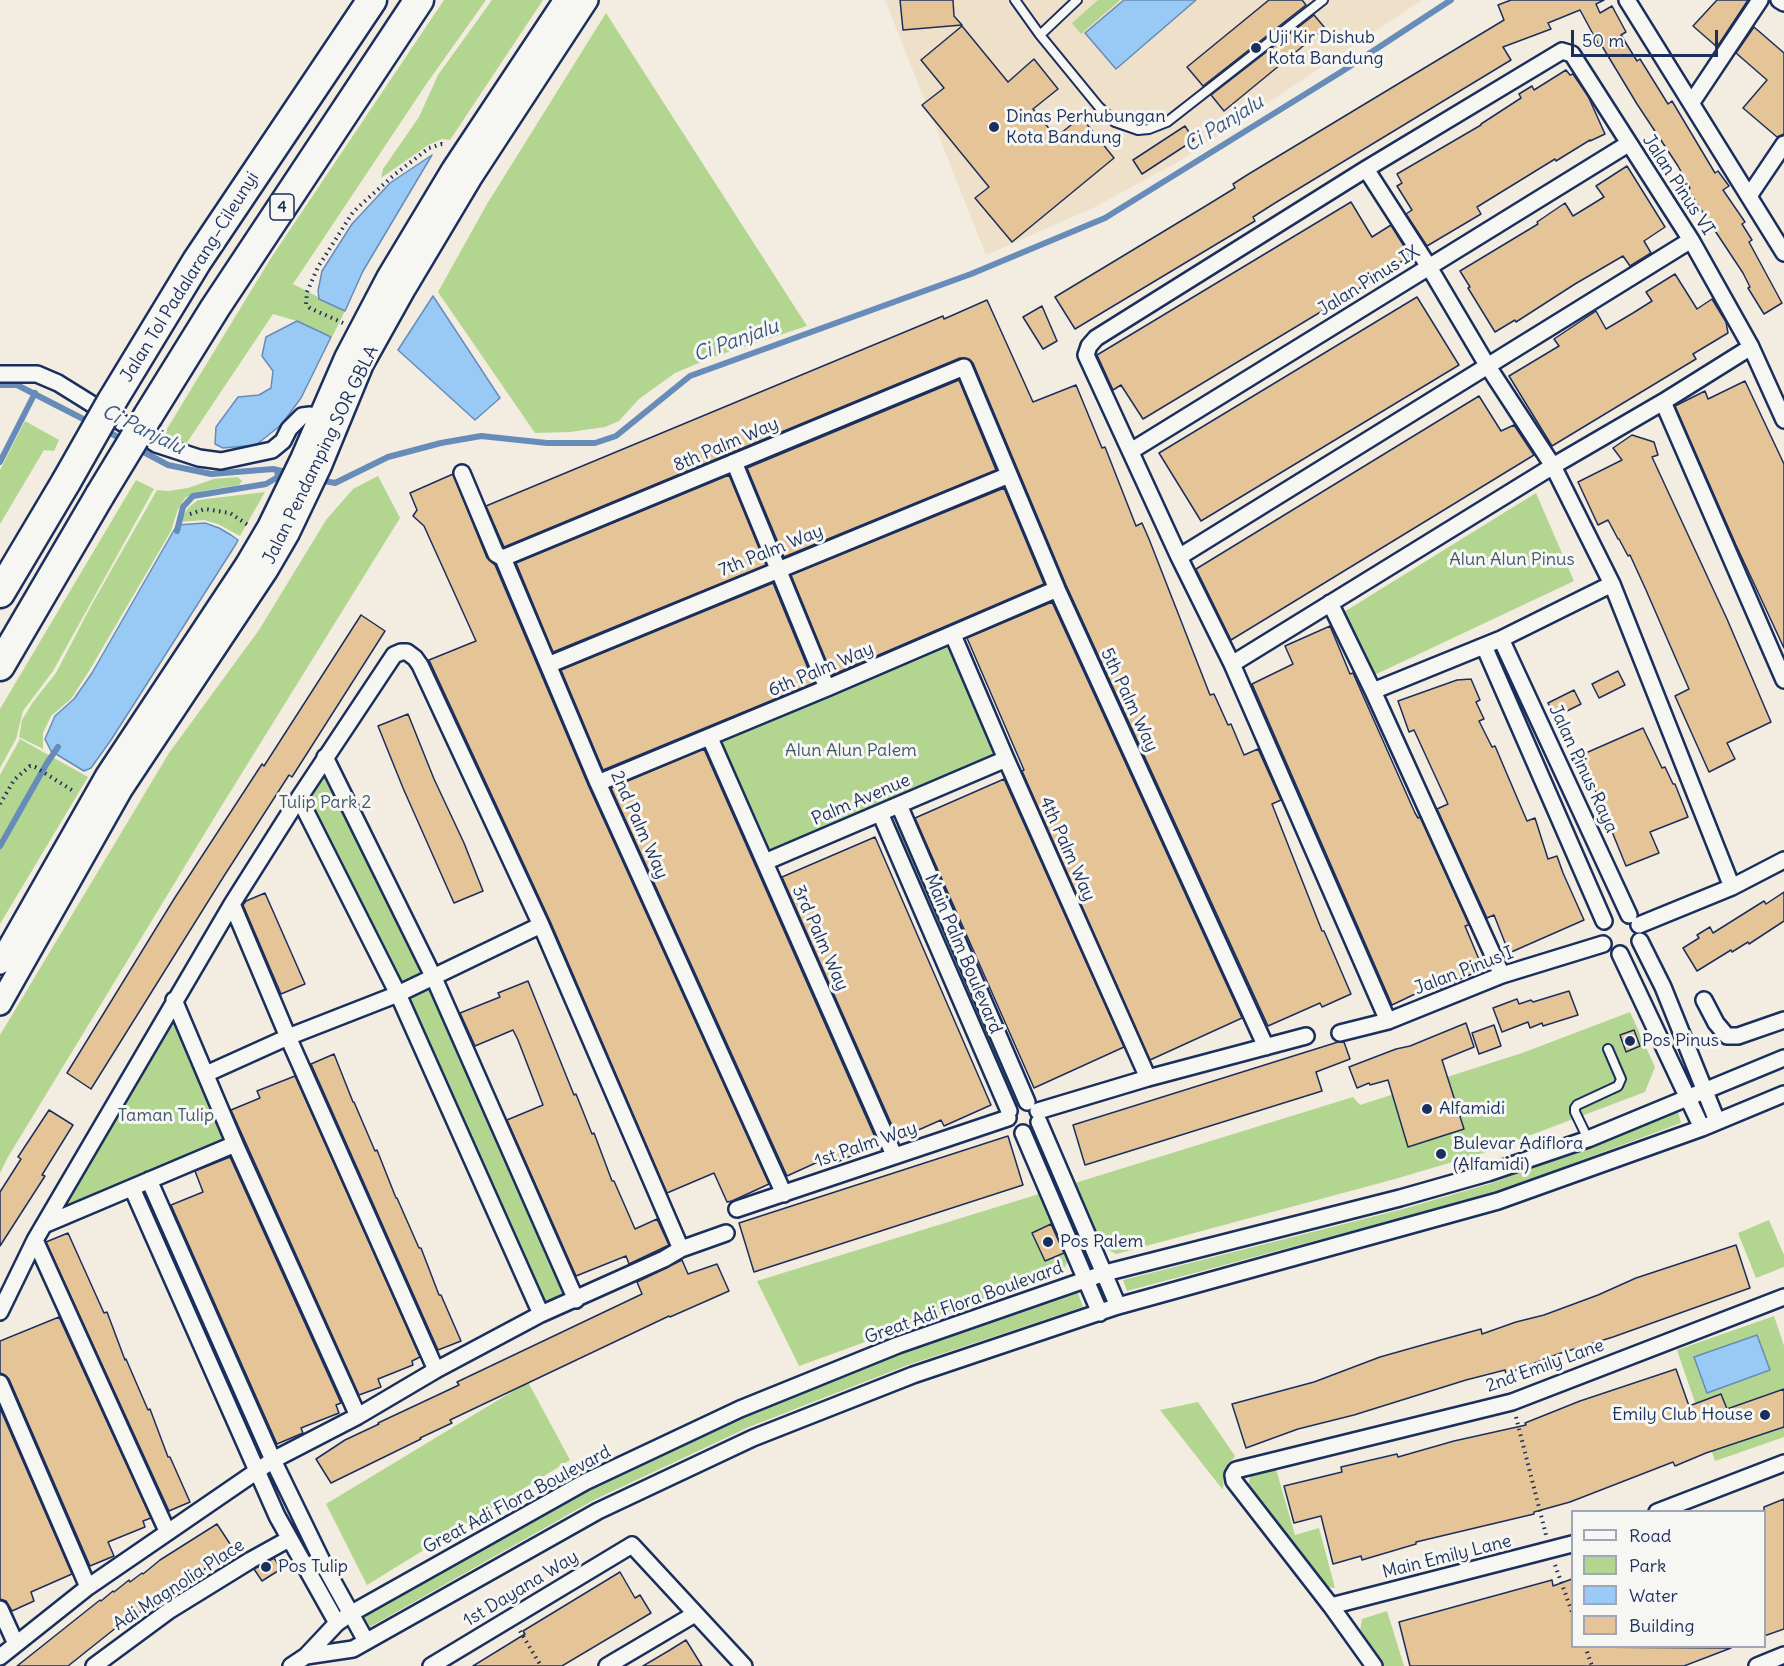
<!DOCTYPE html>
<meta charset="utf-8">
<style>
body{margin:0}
#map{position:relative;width:1784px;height:1666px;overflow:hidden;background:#f3ece0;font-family:Delius,sans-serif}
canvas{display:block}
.legend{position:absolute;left:1571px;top:1510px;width:195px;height:138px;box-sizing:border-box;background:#f6f6f2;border:2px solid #9ea6b7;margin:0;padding:8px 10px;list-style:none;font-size:18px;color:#1b2f5e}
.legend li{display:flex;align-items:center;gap:12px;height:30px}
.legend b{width:30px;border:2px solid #9ea6b7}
.scale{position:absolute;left:1571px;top:30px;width:147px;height:27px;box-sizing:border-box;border:3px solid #1b2f5e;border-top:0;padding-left:8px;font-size:18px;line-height:21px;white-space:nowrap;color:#1b2f5e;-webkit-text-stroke:4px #f6f6f2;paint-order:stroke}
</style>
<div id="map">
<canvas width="1784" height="1666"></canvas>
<ul class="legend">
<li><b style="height:8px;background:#f6f6f2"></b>Road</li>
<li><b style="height:16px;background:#b2d690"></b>Park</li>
<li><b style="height:16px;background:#99caf5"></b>Water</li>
<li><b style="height:16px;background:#e5c497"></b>Building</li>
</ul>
<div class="scale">50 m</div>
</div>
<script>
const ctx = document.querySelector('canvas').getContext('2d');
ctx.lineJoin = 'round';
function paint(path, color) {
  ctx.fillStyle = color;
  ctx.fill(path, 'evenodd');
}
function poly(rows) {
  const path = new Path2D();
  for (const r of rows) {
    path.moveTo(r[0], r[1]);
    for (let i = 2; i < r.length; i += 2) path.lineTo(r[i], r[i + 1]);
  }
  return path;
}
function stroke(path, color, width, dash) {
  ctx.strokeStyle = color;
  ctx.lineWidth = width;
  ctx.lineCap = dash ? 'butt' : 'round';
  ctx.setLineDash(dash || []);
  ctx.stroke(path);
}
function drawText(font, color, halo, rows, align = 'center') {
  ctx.font = font + ' Delius,sans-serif';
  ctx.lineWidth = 6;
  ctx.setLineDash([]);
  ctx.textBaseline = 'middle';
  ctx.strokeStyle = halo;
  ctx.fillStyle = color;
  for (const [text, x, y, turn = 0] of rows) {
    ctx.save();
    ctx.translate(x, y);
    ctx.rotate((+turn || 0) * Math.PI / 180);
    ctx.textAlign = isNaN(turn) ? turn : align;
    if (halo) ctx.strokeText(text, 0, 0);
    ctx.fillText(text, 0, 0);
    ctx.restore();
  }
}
paint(poly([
 [885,0,1422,0,1183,159,1095,207,986,255]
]), '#efe0ca');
paint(poly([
 [444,0,486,0,427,83,293,284,345,311,332,337,297,321,273,314,184,447,159,442,271,258],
 [492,0,543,0,450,140,442,139,428,145,381,178,383,169,419,117,438,75],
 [1098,0,1120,0,1081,34,1072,23],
 [606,13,807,326,713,357,675,373,639,399,619,421,605,427,570,432,535,433,438,292,487,204],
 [25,421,59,440,54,451,44,450,0,524,0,470],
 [378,476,400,518,219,810,8,1157,0,1173,0,1035,169,753,259,630,326,520,353,489],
 [238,477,242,481,239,485,202,491,186,497,178,509,171,531,89,671,71,699,51,716,43,733,43,749,19,737,22,720,33,702,56,673,92,604,157,490,169,491,188,488,214,479],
 [136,480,154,489,53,671,23,711,16,739,0,768,0,709],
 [265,492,240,536,218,524,204,520,179,522,189,507,198,500],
 [1536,493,1574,581,1368,678,1339,615],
 [949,642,998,755,769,854,721,741],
 [20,739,88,777,0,924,0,775],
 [325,757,576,1300,541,1314,299,798],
 [900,825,1015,1089,1007,1092,893,828],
 [174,1008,229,1142,52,1219],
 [1630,1012,1655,1067,1645,1092,1483,1153,1395,1179,1116,1254,1102,1246,1075,1183,1353,1097,1360,1105,1525,1052],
 [1678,1112,1681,1123,1494,1193,1127,1291,1123,1280,1403,1209,1492,1183],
 [1039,1138,1082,1237,1075,1240,1032,1141],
 [1039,1194,1069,1259,1063,1270,799,1366,757,1281],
 [1769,1220,1784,1255,1784,1267,1756,1278,1738,1233],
 [1078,1293,1083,1307,908,1365,749,1427,594,1500,370,1627,364,1617,589,1491,745,1417,902,1354],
 [1774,1316,1784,1346,1784,1437,1715,1461,1677,1350],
 [528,1382,570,1460,367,1585,326,1504],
 [1198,1402,1235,1456,1224,1472,1223,1490,1160,1410],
 [1276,1469,1295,1535,1319,1528,1335,1588,1321,1586,1248,1490,1250,1475],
 [1387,1611,1404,1666,1381,1666,1359,1637,1362,1619]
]), '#b2d690');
const water = poly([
 [1124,0,1196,0,1116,69,1085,33,1124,0],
 [432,155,363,271,345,311,319,299,318,291,322,271,352,224,390,183,432,155],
 [433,296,500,398,475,420,398,350,433,296],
 [297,321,331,337,301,398,281,425,256,445,223,448,215,444,216,427,238,397,259,395,271,388,273,371,262,356,266,337,297,321],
 [205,523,219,528,231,535,238,540,236,544,111,740,91,768,84,771,51,751,45,739,55,716,74,699,92,673,177,525,205,523],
 [1757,1335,1770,1370,1707,1393,1694,1357,1757,1335]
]);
paint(water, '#99caf5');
stroke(water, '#678cb9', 1.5);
stroke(poly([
 [0,385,17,385,91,423],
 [105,430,125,441],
 [136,448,168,465,211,474,273,469,291,473],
 [0,462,35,393],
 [319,480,335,483,388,457,441,443,481,436,547,443,595,443,616,436,690,376,971,274,1105,218,1341,72,1451,0],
 [177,531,183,507,193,496,266,484,278,477,277,470],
 [0,846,47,763,58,747]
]), '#678cb9', 6);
const building = poly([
 [900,0,953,0,954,16,962,25,903,30,900,0],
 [1269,0,1302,0,1306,5,1203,86,1187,67,1269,0],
 [1511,0,1604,0,1596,4,1600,13,1612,6,1626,32,1621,35,1637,61,1640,59,1668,104,1672,101,1715,173,1718,171,1729,186,1723,190,1745,222,1742,224,1752,240,1749,242,1782,303,1764,314,1748,288,1750,287,1743,273,1688,190,1690,188,1678,166,1637,104,1602,46,1600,47,1580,10,1548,23,1551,29,1503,47,1511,60,1275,203,1253,217,1255,221,1075,329,1055,297,1204,207,1235,188,1233,184,1247,175,1504,20,1498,5,1511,0],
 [1717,0,1748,0,1717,47,1693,26,1717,0],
 [1314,15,1325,28,1224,111,1211,95,1314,15],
 [962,26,1008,82,1034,59,1058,89,1033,109,1056,137,1081,117,1114,158,1012,242,975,198,989,187,922,105,944,88,921,60,962,26],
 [1754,27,1784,53,1784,134,1777,137,1743,108,1767,80,1736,53,1754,27],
 [1566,70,1570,75,1573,74,1588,96,1605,134,1590,141,1590,140,1556,161,1555,159,1477,207,1481,214,1427,246,1406,214,1412,210,1397,186,1402,183,1397,174,1481,125,1481,124,1521,98,1519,94,1532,86,1534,90,1566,70],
 [1185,126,1194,140,1142,174,1133,160,1185,126],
 [1627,166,1665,227,1644,241,1651,253,1630,266,1623,256,1575,284,1516,322,1515,320,1495,332,1468,288,1470,287,1460,271,1538,224,1537,222,1565,203,1573,216,1604,197,1596,186,1627,166],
 [1351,202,1372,237,1391,225,1410,256,1372,281,1143,419,1121,385,1113,390,1097,355,1351,202],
 [1675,274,1697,309,1712,299,1726,322,1728,333,1693,354,1696,359,1552,446,1509,376,1559,346,1554,339,1596,311,1606,329,1633,313,1652,301,1646,292,1675,274],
 [1417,297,1459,365,1201,521,1159,453,1417,297],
 [987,300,1033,402,1076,385,1102,448,1105,447,1136,526,1142,523,1149,539,1210,695,1214,694,1228,725,1231,724,1244,755,1258,749,1281,800,1272,804,1322,931,1324,931,1351,994,1322,1007,1320,1003,1268,1026,1066,585,973,363,969,359,960,358,504,547,486,506,924,324,943,316,944,319,987,300],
 [1042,306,1057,341,1043,349,1023,317,1042,306],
 [959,380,996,470,784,557,747,468,959,380],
 [1745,381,1784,464,1784,648,1736,545,1675,406,1705,391,1708,399,1745,381],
 [1479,396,1501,431,1514,425,1534,455,1231,640,1196,569,1479,396],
 [1632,435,1654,442,1658,455,1652,457,1727,619,1771,722,1727,743,1735,759,1709,772,1675,696,1689,689,1646,590,1630,555,1628,556,1619,539,1618,539,1608,520,1598,525,1578,482,1622,460,1613,448,1632,435],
 [453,474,487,558,495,565,589,787,769,1184,732,1201,727,1202,714,1173,667,1193,550,921,429,660,476,641,424,526,413,516,417,510,410,493,453,474],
 [729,475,766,565,553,652,516,563,729,475],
 [1004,488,1044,584,832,675,791,575,1004,488],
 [773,583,814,683,603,770,561,670,773,583],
 [1052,602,1242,1018,1150,1060,1022,771,1024,770,967,638,1052,602],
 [361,615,385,631,292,777,289,775,224,876,91,1089,67,1073,174,899,262,764,264,766,361,615],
 [1330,626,1350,674,1353,673,1415,813,1418,818,1420,817,1469,925,1465,926,1483,969,1440,988,1438,983,1392,1005,1252,684,1293,664,1285,646,1330,626],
 [1618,671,1625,685,1599,698,1592,684,1618,671],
 [1471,679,1480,700,1476,702,1484,719,1479,721,1492,747,1495,746,1527,821,1535,818,1548,859,1557,856,1563,873,1584,920,1509,953,1494,915,1487,918,1437,809,1448,804,1414,730,1409,732,1398,701,1457,680,1471,679],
 [1574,690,1581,704,1555,717,1548,703,1574,690],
 [408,714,434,779,464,843,483,891,454,903,403,788,378,726,408,714],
 [1643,728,1662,768,1665,767,1673,784,1675,784,1688,817,1650,832,1659,853,1626,866,1593,785,1586,788,1572,759,1643,728],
 [704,749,878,1144,835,1163,831,1156,787,1176,611,788,704,749],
 [1004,779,1124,1047,1034,1088,915,818,1004,779],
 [875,837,991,1105,944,1126,941,1120,898,1139,782,877,875,837],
 [1784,892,1784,921,1749,944,1748,942,1732,952,1731,950,1697,971,1683,948,1699,938,1697,935,1710,927,1713,933,1764,901,1766,904,1784,892],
 [265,893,305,984,281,994,243,905,246,901,265,893],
 [528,981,574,1095,576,1094,592,1134,594,1133,612,1181,614,1181,635,1229,657,1219,669,1245,629,1264,626,1256,576,1276,507,1120,543,1105,518,1040,513,1030,475,1046,460,1013,500,997,498,993,528,981],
 [1569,991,1578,1015,1543,1026,1542,1023,1530,1028,1528,1022,1502,1032,1493,1008,1517,999,1519,1004,1531,1000,1533,1002,1569,991],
 [1466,1023,1474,1047,1442,1060,1464,1129,1408,1147,1388,1080,1370,1085,1369,1083,1357,1088,1349,1067,1396,1049,1410,1046,1466,1023],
 [1494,1025,1501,1046,1479,1054,1472,1033,1494,1025],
 [1634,1030,1640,1046,1626,1052,1620,1035,1634,1030],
 [1338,1042,1344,1042,1350,1059,1316,1072,1322,1091,1085,1165,1073,1125,1338,1042],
 [334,1054,353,1102,354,1102,375,1151,377,1150,396,1198,397,1198,419,1248,421,1248,439,1295,441,1295,461,1341,438,1350,311,1064,334,1054],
 [295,1076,420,1357,412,1361,413,1365,378,1379,381,1387,359,1395,231,1110,260,1098,257,1091,295,1076],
 [49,1110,73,1125,42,1175,45,1176,0,1246,0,1192,21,1159,18,1157,49,1110],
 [1008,1136,1023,1185,754,1272,739,1223,1008,1136],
 [230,1157,341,1403,336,1405,339,1413,301,1428,303,1433,277,1444,171,1205,203,1192,195,1171,230,1157],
 [1051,1224,1064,1253,1045,1261,1032,1233,1051,1224],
 [68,1233,104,1313,107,1312,125,1360,126,1359,148,1410,150,1409,168,1457,170,1457,190,1502,169,1511,46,1242,68,1233],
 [1736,1245,1750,1288,1613,1337,1558,1354,1506,1374,1505,1370,1466,1380,1354,1415,1298,1429,1246,1448,1232,1404,1314,1382,1380,1357,1426,1344,1481,1329,1482,1334,1516,1322,1544,1315,1598,1295,1636,1278,1736,1245],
 [682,1260,688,1274,717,1264,729,1291,670,1317,669,1316,450,1420,452,1423,420,1438,421,1439,331,1483,316,1459,345,1440,379,1424,378,1423,459,1385,457,1382,642,1294,637,1282,682,1260],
 [59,1317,151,1518,143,1521,145,1527,108,1542,114,1556,90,1566,9,1379,5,1375,0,1373,0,1341,59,1317],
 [1676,1369,1689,1406,1721,1394,1727,1409,1784,1389,1784,1427,1706,1453,1675,1466,1673,1462,1570,1502,1534,1512,1534,1514,1416,1542,1416,1544,1362,1560,1361,1556,1333,1564,1321,1516,1294,1523,1284,1486,1342,1472,1341,1467,1397,1454,1398,1457,1454,1441,1526,1425,1525,1423,1580,1401,1676,1369],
 [0,1408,72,1574,31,1592,34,1601,12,1611,6,1601,0,1599,0,1408],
 [1784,1499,1784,1629,1764,1636,1764,1507,1784,1499],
 [217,1524,234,1550,194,1576,193,1574,166,1596,165,1595,123,1624,122,1623,68,1666,17,1666,100,1600,101,1601,113,1591,114,1592,129,1580,130,1582,142,1573,143,1574,160,1560,217,1524],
 [274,1558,281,1569,262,1581,254,1569,274,1558],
 [620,1572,635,1598,640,1595,651,1613,562,1666,473,1666,525,1634,523,1631,620,1572],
 [1572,1579,1572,1647,1731,1648,1684,1666,1410,1666,1399,1622,1552,1580,1553,1586,1572,1579],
 [686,1640,702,1666,643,1666,670,1650,686,1640]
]);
paint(building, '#e5c497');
stroke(building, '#1b2f5e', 1.5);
const lane = poly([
 [1015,0,1040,35],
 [1077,0,1040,35,1099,107,1115,122,1138,130,1149,129,1167,122,1323,0],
 [1588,1139,1575,1112,1575,1108,1577,1105,1618,1086,1621,1079,1608,1049]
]);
const street = poly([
 [1627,0,1784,253],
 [1779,0,1784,3],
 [1562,51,1572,54,1691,240,1751,347,1663,402,1553,466,1232,664,1179,557,1086,355,1089,346,1096,338,1366,169,1562,51],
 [1692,102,1760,0],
 [1366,169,1429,267,1487,365,1553,466,1612,584,1732,887],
 [1749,196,1784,144],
 [1751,347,1784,420],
 [0,374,37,374,58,383,156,444,199,458,221,461,272,450,283,441,289,429,302,416,310,415,319,419],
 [1663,402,1784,680],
 [1131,451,1628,144],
 [734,462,827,688],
 [462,473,496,554,503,558,598,783,784,1194],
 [1179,557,1691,240],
 [503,558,964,367,1057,589,1266,1047],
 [1330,603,1373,691,1502,975],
 [953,635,1006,759,1148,1078],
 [1501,639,1629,915],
 [1484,646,1604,921],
 [1232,664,1388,1021],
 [548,665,1009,475],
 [1373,691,1501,639,1612,584],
 [710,738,894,1155],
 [325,757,434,978,576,1300],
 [598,783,827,688,1057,589],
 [299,798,398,994,541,1314],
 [899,805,1027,1102],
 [880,813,1009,1111],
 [765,862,1006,759],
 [232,904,288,1037,436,1370],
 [1639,925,1732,887,1784,860],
 [1640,941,1663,987,1717,1121],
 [1620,954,1702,1128],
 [1704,1000,1716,1023,1727,1036,1738,1036,1784,1020],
 [1340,1033,1388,1021,1502,975,1603,944],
 [206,1074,288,1037,398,994,541,925],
 [1038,1111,1148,1078,1306,1036],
 [1039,1122,1118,1306],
 [1023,1133,1100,1313],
 [235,1144,358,1416],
 [149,1180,273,1460,325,1567,366,1641],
 [132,1188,277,1516,337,1623],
 [737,1209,1008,1118],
 [46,1224,235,1144,174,1000],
 [35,1240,167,1531],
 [681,1249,726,1233],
 [0,1312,35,1240,232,904,299,798,394,655,401,652,407,652,415,658,420,665,541,925,681,1249,664,1259,541,1314,436,1370,358,1416,273,1460,88,1587,0,1657],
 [0,1383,88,1587],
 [1657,1512,1784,1463],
 [1331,1606,1572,1544],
 [0,1609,16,1644],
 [306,1656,353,1649,598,1511,753,1438,913,1375,1118,1306,1498,1201,1702,1128,1784,1094],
 [94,1666,170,1610,251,1560,289,1539],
 [291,1666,306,1656,337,1623,350,1614,585,1482,740,1409,898,1345,1105,1273,1400,1198,1488,1173,1588,1139,1784,1058],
 [431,1666,632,1545,744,1666],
 [607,1666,695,1614],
 [1374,1666,1331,1606,1234,1481,1233,1475,1236,1470,1512,1402,1784,1297],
 [1757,1666,1784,1655]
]);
const secondary = poly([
 [0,963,107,775,246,565,269,526,302,458,346,357,388,277,453,169,565,0],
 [0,1004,121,790,267,570,288,534,320,467,362,365,405,288,470,179,587,0]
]);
const highway = poly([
 [112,401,197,261,372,0],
 [148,416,215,308,419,0],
 [0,593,66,482],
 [0,666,100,495]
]);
stroke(lane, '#1b2f5e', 12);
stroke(street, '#1b2f5e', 20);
stroke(secondary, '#1b2f5e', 26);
stroke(highway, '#1b2f5e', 33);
stroke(poly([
 [343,323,310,308,306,304,307,292,318,267,353,212,394,175,429,148,442,144,445,145],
 [190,514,205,509,230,513,248,525],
 [0,804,14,780,30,766,35,767,75,792],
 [1516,1417,1546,1535],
 [1555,1565,1572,1612],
 [520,1631,541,1666],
 [1585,1646,1592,1666]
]), '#1b2f5e', 4, [1.5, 4.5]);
stroke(lane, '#f6f6f2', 8);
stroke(street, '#f6f6f2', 15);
stroke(secondary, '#f6f6f2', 21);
stroke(highway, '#f6f6f2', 28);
const highwayBridge = poly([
 [66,482,112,401],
 [100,495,148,416]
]);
stroke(highwayBridge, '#1b2f5e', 33, []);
stroke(highwayBridge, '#f6f6f2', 28);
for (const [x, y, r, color] of [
 [1256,48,6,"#1b2f5e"],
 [994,127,6,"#1b2f5e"],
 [1630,1041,6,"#1b2f5e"],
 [1427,1109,6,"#1b2f5e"],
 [1441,1154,6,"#1b2f5e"],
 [1048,1242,6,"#1b2f5e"],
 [1765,1415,6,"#1b2f5e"],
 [266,1567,6,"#1b2f5e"]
]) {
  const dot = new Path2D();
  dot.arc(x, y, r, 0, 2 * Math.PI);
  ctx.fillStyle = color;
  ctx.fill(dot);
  stroke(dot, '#f6f6f2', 2);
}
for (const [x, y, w] of [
 [282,207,24]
]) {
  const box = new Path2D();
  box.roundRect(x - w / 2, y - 13, w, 26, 4.5);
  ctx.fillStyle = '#f6f6f2';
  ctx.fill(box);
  stroke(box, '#1b2f5e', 1.5);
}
drawText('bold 16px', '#1b2f5e', null, [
 ["4",282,207]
]);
drawText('18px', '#1b2f5e', '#f6f6f2', [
 ["Uji Kir Dishub",1268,38],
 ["Kota Bandung",1268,59],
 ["Dinas Perhubungan",1006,117],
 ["Kota Bandung",1006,138],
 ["Pos Pinus",1642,1041],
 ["Alfamidi",1439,1109],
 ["Bulevar Adiflora",1453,1144],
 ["(Alfamidi)",1453,1165],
 ["Pos Palem",1060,1242],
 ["Emily Club House",1753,1415,"right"],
 ["Pos Tulip",278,1567]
], 'left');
drawText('18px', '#1b2f5e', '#f6f6f2', [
 ["Jalan Pinus VI",1678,185,57],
 ["Jalan Tol Padalarang–Cileunyi",190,277,-58],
 ["Jalan Pinus IX",1369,281,-32],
 ["8th Palm Way",726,445,-23],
 ["Jalan Pendamping SOR GBLA",321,455,-64],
 ["7th Palm Way",771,551,-22],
 ["6th Palm Way",821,670,-23],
 ["5th Palm Way",1129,700,65],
 ["Jalan Pinus Raya",1583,769,65],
 ["Palm Avenue",861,800,-23],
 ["2nd Palm Way",639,825,66],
 ["4th Palm Way",1067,849,66],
 ["3rd Palm Way",820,938,66],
 ["Main Palm Boulevard",963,954,67],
 ["Jalan Pinus I",1464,971,-21],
 ["1st Palm Way",866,1145,-19],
 ["Great Adi Flora Boulevard",964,1303,-20],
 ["2nd Emily Lane",1545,1366,-20],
 ["Great Adi Flora Boulevard",517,1500,-28],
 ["Main Emily Lane",1447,1557,-14],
 ["Adi Magnolia Place",179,1585,-33],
 ["1st Dayana Way",521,1589,-31]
]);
drawText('18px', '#41596a', '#f6f6f2', [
 ["Alun Alun Pinus",1512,560],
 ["Alun Alun Palem",851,751],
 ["Tulip Park 2",325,803],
 ["Taman Tulip",166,1116]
]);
drawText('italic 20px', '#3a5684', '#f6f6f2', [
 ["Ci Panjalu",1224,124,-32],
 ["Ci Panjalu",736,341,-20],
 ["Ci Panjalu",143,430,26]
]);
</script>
